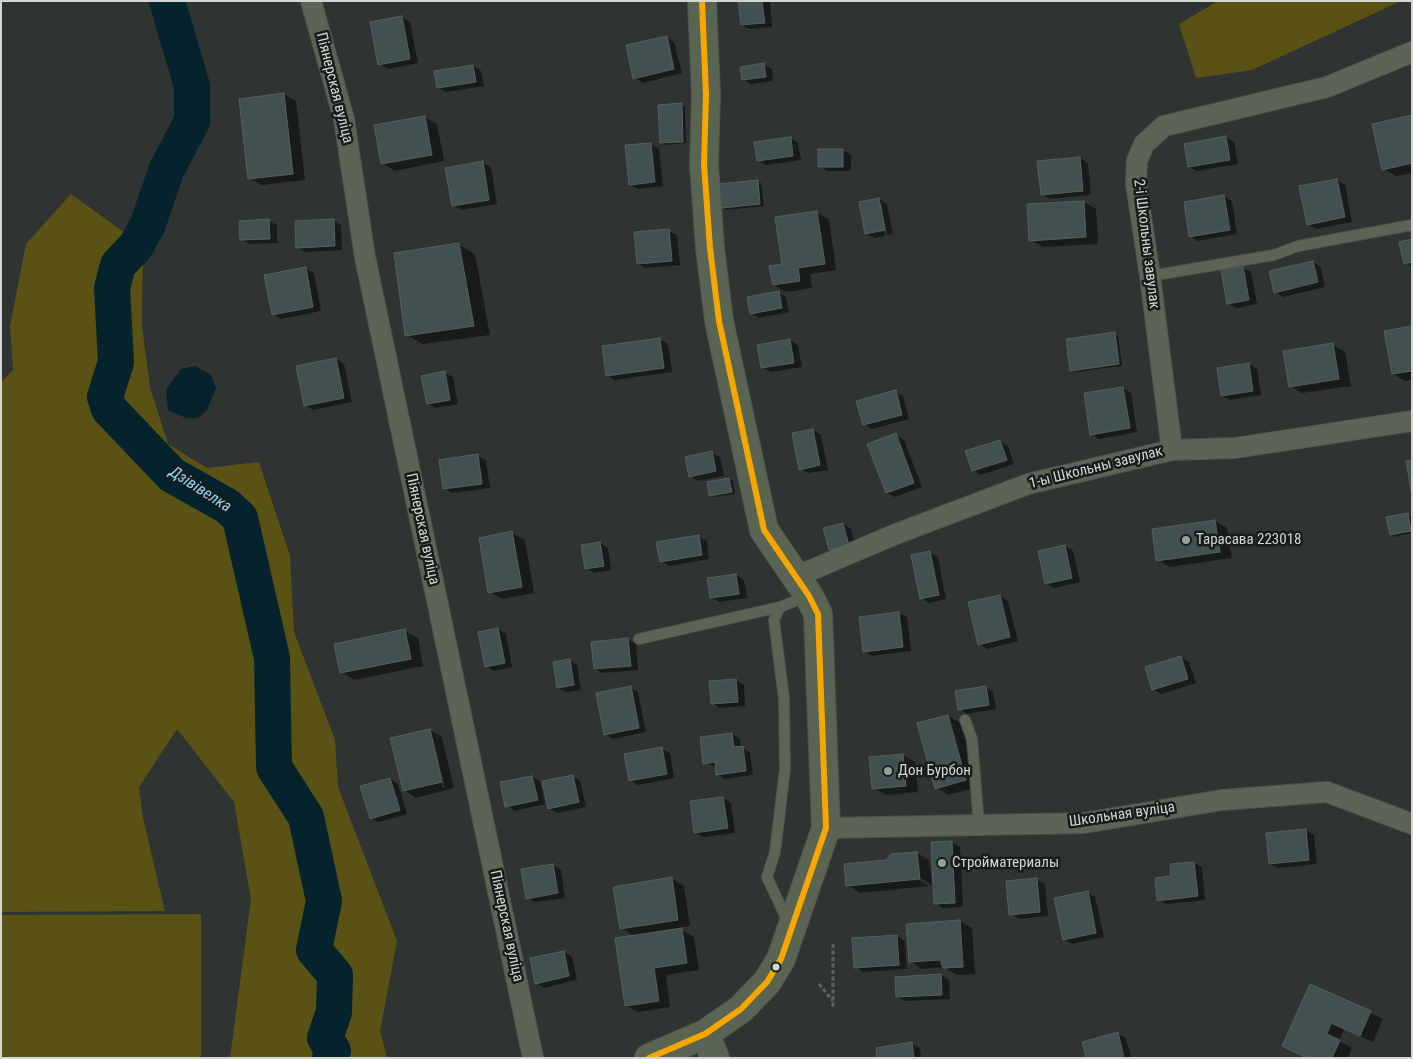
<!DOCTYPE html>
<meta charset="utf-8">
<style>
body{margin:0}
#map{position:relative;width:1413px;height:1059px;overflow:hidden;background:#2f3432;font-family:"Roboto Condensed",sans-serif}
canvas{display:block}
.frame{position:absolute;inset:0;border:2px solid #d2d7d4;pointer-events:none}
</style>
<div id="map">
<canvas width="1413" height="1059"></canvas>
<div class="frame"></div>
</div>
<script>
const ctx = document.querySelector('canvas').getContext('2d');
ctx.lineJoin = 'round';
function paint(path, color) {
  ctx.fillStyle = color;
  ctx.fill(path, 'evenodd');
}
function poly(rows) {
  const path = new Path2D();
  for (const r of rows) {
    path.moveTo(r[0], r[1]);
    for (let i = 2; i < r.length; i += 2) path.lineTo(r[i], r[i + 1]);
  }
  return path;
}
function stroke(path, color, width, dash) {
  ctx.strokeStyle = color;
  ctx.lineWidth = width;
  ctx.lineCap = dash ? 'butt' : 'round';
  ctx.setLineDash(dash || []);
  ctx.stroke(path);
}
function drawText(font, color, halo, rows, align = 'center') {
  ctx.font = font + ' "Roboto Condensed",sans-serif';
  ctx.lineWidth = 5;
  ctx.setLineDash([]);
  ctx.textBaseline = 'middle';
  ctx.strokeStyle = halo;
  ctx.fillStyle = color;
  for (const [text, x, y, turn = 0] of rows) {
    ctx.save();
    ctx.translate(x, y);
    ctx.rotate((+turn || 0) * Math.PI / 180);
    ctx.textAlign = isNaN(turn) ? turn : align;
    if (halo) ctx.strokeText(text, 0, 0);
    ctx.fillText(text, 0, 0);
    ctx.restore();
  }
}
paint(poly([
 [1218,1,1401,1,1252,70,1196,78,1179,24],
 [71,194,143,246,142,326,150,387,168,444,207,468,259,462,290,556,294,632,335,740,338,787,397,941,380,1031,387,1058,230,1058,251,899,234,802,177,729,139,787,143,818,165,911,1,912,1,382,13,370,10,326,26,244],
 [201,914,201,1058,1,1058,1,915]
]), '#5a5115');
paint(poly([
 [194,59,203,65,206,78,200,114,192,121,183,119,181,93,187,69],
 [195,366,211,375,216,388,207,410,198,418,186,418,168,410,166,389,181,369]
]), '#04232d');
paint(poly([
 [739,1,770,1,772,27,750,29,742,25],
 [402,17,410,22,418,63,388,69,380,64],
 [666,37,674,42,682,73,643,83,635,78],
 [764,65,772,69,773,81,751,84,743,79],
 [473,66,481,71,484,86,446,92,438,87,436,72],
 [284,94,296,101,305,180,262,185,249,178],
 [681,105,685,107,686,143,665,145,661,142],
 [425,117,437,124,444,161,395,171,382,163],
 [1412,117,1412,173,1396,176,1383,169],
 [1226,137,1234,142,1238,164,1197,171,1189,167],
 [790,138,798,143,801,160,766,165,758,160],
 [651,144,659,149,663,186,638,189,630,184],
 [843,150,851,155,851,171,827,171,819,166],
 [1080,158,1088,163,1091,195,1050,199,1042,194],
 [483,163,491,167,497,204,461,210,453,205],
 [1337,180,1345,185,1352,222,1316,229,1308,224],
 [758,181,761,183,764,206,727,210,723,208],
 [1224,196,1232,201,1237,234,1198,241,1190,236],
 [879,199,887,204,893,234,887,235,881,203,879,203,885,236,874,238,866,233],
 [1084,202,1096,209,1098,244,1043,247,1031,240,1028,205],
 [816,212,829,219,836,270,810,274,812,288,786,292,774,285,783,265],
 [333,220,341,225,342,250,305,252,297,247],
 [269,221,277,225,277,243,249,244,241,239],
 [669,231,677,235,680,265,646,268,638,264],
 [1412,241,1412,267,1405,263],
 [458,244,475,254,490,335,423,344,407,335],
 [1313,262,1321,267,1325,287,1283,297,1275,292],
 [305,268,314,273,321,311,281,319,273,314],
 [1243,268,1251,272,1257,304,1236,308,1228,303],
 [778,292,786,297,789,312,759,318,751,313],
 [1412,328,1412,380,1405,381,1393,374],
 [1114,333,1118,336,1122,366,1075,372,1071,370],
 [660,339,668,344,672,372,615,380,607,375],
 [790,340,798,345,802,367,771,372,763,368],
 [1333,345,1345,352,1351,386,1302,393,1290,386],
 [336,359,344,364,352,402,313,410,305,405],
 [1249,364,1257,369,1261,395,1231,400,1222,396],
 [445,373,453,377,458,404,436,408,428,404],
 [1123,388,1131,393,1137,432,1099,439,1091,434],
 [895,392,903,396,909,419,872,429,864,424],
 [813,430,821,435,828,470,808,473,800,469],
 [896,435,904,440,922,487,895,497,887,493],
 [1000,441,1008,446,1014,464,981,475,973,470],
 [712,453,720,457,724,476,698,481,690,476],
 [478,456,486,460,490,488,452,493,444,488],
 [729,479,733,481,735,494,714,497,710,495],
 [1407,514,1411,516,1412,533,1394,537,1391,535],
 [1215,521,1227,528,1232,558,1170,567,1158,560],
 [843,524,851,529,856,549,838,554,830,549],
 [512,533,525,540,534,593,502,599,490,592],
 [699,537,707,541,709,559,669,566,661,561],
 [600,543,608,548,611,570,594,573,586,568],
 [1065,546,1073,551,1080,582,1054,588,1046,583],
 [930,553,938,557,946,599,929,603,921,598],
 [736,575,744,580,747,598,719,602,711,597],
 [1000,596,1008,601,1018,641,987,649,979,644],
 [899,613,907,617,911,651,872,656,864,651],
 [498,629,506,634,512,667,494,671,486,666],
 [405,631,418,638,423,666,354,680,342,672],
 [628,639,636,644,638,670,603,673,595,669],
 [1181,657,1189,662,1196,683,1161,694,1153,689],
 [569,660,577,665,581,690,566,692,558,688],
 [736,680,744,685,745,706,720,708,712,703],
 [985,687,993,692,996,709,967,714,959,709],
 [630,688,638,692,646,732,613,739,605,734],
 [948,716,961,723,978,787,949,795,936,788],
 [430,730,442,737,454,788,416,798,404,790],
 [431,738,433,738,445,788,443,788],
 [732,734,740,739,741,747,750,752,753,775,725,779,717,774,716,767,705,763],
 [662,749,670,753,674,778,638,785,630,780],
 [902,755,915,762,918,792,886,795,874,788],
 [572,776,580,781,586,807,557,813,549,808],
 [532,777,540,781,545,804,515,811,507,806],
 [390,779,398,784,407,814,379,822,371,818],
 [723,798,731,803,735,833,704,837,696,833],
 [1306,830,1314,835,1317,864,1278,868,1270,864],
 [952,842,960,847,963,907,943,908,935,903],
 [917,853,929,860,932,885,915,875,914,877,929,886,860,893,848,885,886,861],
 [1194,863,1202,867,1205,900,1166,904,1158,900],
 [553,865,561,870,565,898,535,902,527,898],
 [672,879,684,886,690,926,679,928,694,937,699,970,666,975,670,1007,638,1012,626,1005,636,937,621,928],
 [1037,880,1045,884,1048,916,1019,919,1011,914],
 [1087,893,1095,897,1104,937,1072,944,1064,939],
 [960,921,972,928,975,974,957,975,944,967,922,969,910,961],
 [897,936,905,941,907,969,863,972,855,967],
 [564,952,572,957,577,980,544,988,536,983],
 [941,975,949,980,950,999,905,1001,897,997],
 [1310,985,1383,1019,1373,1042,1344,1029,1339,1041,1352,1048,1348,1058,1306,1058,1283,1046],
 [1118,1034,1126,1038,1131,1058,1088,1058],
 [912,1044,920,1048,921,1058,879,1058]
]), '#0007');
stroke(poly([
 [167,1,192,86,192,121,166,171,148,224,136,246,118,265,112,288,116,362,105,397,109,409,172,475,227,506,240,518,272,658,274,767,306,817,324,901,314,950,335,975,334,1012,325,1038,333,1051,330,1058]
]), '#04232d', 36);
const building = poly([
 [738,1,762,1,765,23,741,25,738,1],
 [402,16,410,59,378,65,370,22,402,16],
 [667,36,674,69,633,79,626,45,667,36],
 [764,63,766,77,742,80,740,67,764,63],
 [473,65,476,82,437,88,434,71,473,65],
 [284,93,293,174,248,179,239,99,284,93],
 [682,103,683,142,660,143,658,105,682,103],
 [1412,115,1412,163,1382,170,1372,124,1412,115],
 [425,116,432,155,381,164,374,125,425,116],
 [1226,136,1230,160,1188,167,1184,144,1226,136],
 [791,137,793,156,757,161,754,142,791,137],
 [651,143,655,182,629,185,625,145,651,143],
 [818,149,843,149,843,167,818,167,818,149],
 [1080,157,1083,191,1041,195,1037,161,1080,157],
 [483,161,489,200,452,206,445,168,483,161],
 [1337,179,1345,217,1307,225,1299,186,1337,179],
 [758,180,760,204,722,208,719,184,758,180],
 [1224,195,1230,230,1189,237,1184,202,1224,195],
 [879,198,885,230,865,234,859,202,879,198],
 [1084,201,1086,237,1029,241,1027,204,1084,201],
 [817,211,825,264,798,268,800,281,773,285,769,266,782,264,775,217,817,211],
 [269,219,270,239,240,240,239,221,269,219],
 [334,219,335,246,296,248,295,221,334,219],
 [669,229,672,261,637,264,634,232,669,229],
 [1412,239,1412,262,1404,264,1399,242,1412,239],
 [459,243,474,326,405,336,394,253,459,243],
 [1313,261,1318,282,1274,293,1269,271,1313,261],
 [1243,266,1249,300,1227,304,1221,270,1243,266],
 [306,267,313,307,272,315,264,275,306,267],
 [779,291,782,308,750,314,747,297,779,291],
 [1412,326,1412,371,1392,374,1384,331,1412,326],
 [1115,332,1119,364,1070,371,1066,339,1115,332],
 [660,338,664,368,606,376,602,346,660,338],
 [790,339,794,363,761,368,757,345,790,339],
 [1333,343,1339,379,1289,387,1283,351,1333,343],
 [336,358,344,398,304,406,296,366,336,358],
 [1249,363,1253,391,1221,396,1217,368,1249,363],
 [445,371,450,400,427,404,421,376,445,371],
 [1123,387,1130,428,1090,435,1084,393,1123,387],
 [896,390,902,415,863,425,856,401,896,390],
 [813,429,820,465,799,470,792,433,813,429],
 [896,433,914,483,886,493,867,444,896,433],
 [1000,440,1007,460,972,471,965,451,1000,440],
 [712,451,716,471,689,477,685,457,712,451],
 [478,454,482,484,443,489,439,460,478,454],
 [1412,460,1412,495,1406,461,1412,460],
 [729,478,732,492,709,496,707,482,729,478],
 [1408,513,1411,531,1390,535,1386,517,1408,513],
 [1215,520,1220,552,1156,561,1152,529,1215,520],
 [843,523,849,545,829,550,823,528,843,523],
 [512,531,522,587,488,593,479,538,512,531],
 [699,535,702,555,660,562,656,542,699,535],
 [600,542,604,566,585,569,581,545,600,542],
 [1065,545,1072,578,1045,584,1038,551,1065,545],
 [930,551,939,595,920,599,911,555,930,551],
 [736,574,739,594,710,598,707,578,736,574],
 [1000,595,1010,637,978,645,968,602,1000,595],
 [899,612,903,647,863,652,859,617,899,612],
 [498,628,505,663,485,667,478,632,498,628],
 [405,629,411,659,340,673,334,644,405,629],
 [628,638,631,666,594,669,591,642,628,638],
 [1181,656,1188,679,1152,690,1145,667,1181,656],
 [570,659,574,685,557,688,553,662,570,659],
 [736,679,738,702,711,704,709,681,736,679],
 [631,686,639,728,604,735,596,693,631,686],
 [986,686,989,705,958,710,955,691,986,686],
 [948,715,966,780,935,789,917,723,948,715],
 [430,729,442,782,403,791,390,738,430,729],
 [732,733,734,747,743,746,746,771,716,775,715,762,703,764,700,737,732,733],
 [662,747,667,774,629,781,624,754,662,747],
 [903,754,906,786,872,789,869,757,903,754],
 [573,775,579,802,548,809,542,781,573,775],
 [532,776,538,800,505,807,500,782,532,776],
 [390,778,400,810,370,819,360,786,390,778],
 [723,797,728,828,694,833,690,801,723,797],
 [1306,829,1309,860,1269,864,1266,833,1306,829],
 [952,841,955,903,934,904,931,842,952,841],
 [917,852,920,879,846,886,844,864,886,860,891,854,917,852],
 [1194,862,1198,896,1157,901,1155,878,1171,876,1170,864,1194,862],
 [553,864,558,893,526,899,521,869,553,864],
 [672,877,678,920,620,929,613,887,672,877],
 [1037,878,1040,912,1009,915,1006,881,1037,878],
 [1088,891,1096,933,1063,940,1054,898,1088,891],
 [960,920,963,967,943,968,940,960,909,962,906,924,960,920],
 [682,928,687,963,654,968,659,1001,625,1006,615,938,682,928],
 [897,935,899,965,854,968,852,938,897,935],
 [564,951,569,976,535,984,530,958,564,951],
 [941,974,942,995,896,997,895,977,941,974],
 [1310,984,1371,1011,1360,1036,1331,1023,1327,1034,1340,1040,1332,1058,1307,1058,1282,1046,1310,984],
 [1118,1032,1124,1058,1086,1058,1082,1042,1118,1032],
 [912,1042,914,1058,877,1058,876,1048,912,1042]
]);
paint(building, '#415150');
stroke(building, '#595d5c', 1);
const lane = poly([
 [1150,276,1274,255,1298,246,1412,225],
 [639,639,780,607],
 [965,720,972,739,979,825],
 [788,922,767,877,775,852,785,769,784,699,774,620,780,607,808,596]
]);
const street = poly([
 [311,1,344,119,365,257,533,1058],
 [1172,450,1150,276,1136,183,1137,161,1144,144,1164,126,1327,87,1412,52],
 [795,577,896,534,1028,484,1172,450,1235,448,1412,421],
 [826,828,1084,823,1222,800,1327,792,1412,824]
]);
const secondary = poly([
 [705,1034,715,1058],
 [649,1058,705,1034,741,1009,767,982,781,959,826,828,818,614,809,596,764,530,719,321,710,248,704,164,706,95,702,1]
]);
stroke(lane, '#4d514f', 12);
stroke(street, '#4d514f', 22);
stroke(secondary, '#4d514f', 30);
stroke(poly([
 [833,944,833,1008],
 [819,984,833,1001]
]), '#5e645a', 3, [4, 2.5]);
stroke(lane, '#5b6455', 10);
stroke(street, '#5b6455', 20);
stroke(secondary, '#5a6452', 28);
stroke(poly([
 [649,1058,705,1034,741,1009,767,982,781,959,826,828,818,614,809,596,764,530,719,321,710,248,704,164,706,95,702,1]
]), '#f7a600', 6);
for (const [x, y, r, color] of [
 [1186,540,5,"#999e9b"],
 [888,771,5,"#999e9b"],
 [942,863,5,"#999e9b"],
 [776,967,4.5,"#d2d7d4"]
]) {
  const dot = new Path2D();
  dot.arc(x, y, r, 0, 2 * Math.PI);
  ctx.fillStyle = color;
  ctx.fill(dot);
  stroke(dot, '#191c1a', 2);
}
drawText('15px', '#d2d7d4', '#191c1a', [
 ["Піянерская вуліца",334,88,76],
 ["2-і Школьны завулак",1146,244,83],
 ["1-ы Школьны завулак",1096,468,-14],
 ["Піянерская вуліца",422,529,78],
 ["Школьная вуліца",1122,815,-8],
 ["Піянерская вуліца",506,926,78]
]);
drawText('15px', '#d2d7d4', '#191c1a', [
 ["Тарасава 223018",1196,540],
 ["Дон Бурбон",898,771],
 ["Стройматериалы",952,863]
], 'left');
drawText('italic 16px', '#89d7f7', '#191c1a', [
 ["Дзівівелка",200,490,33]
]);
</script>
